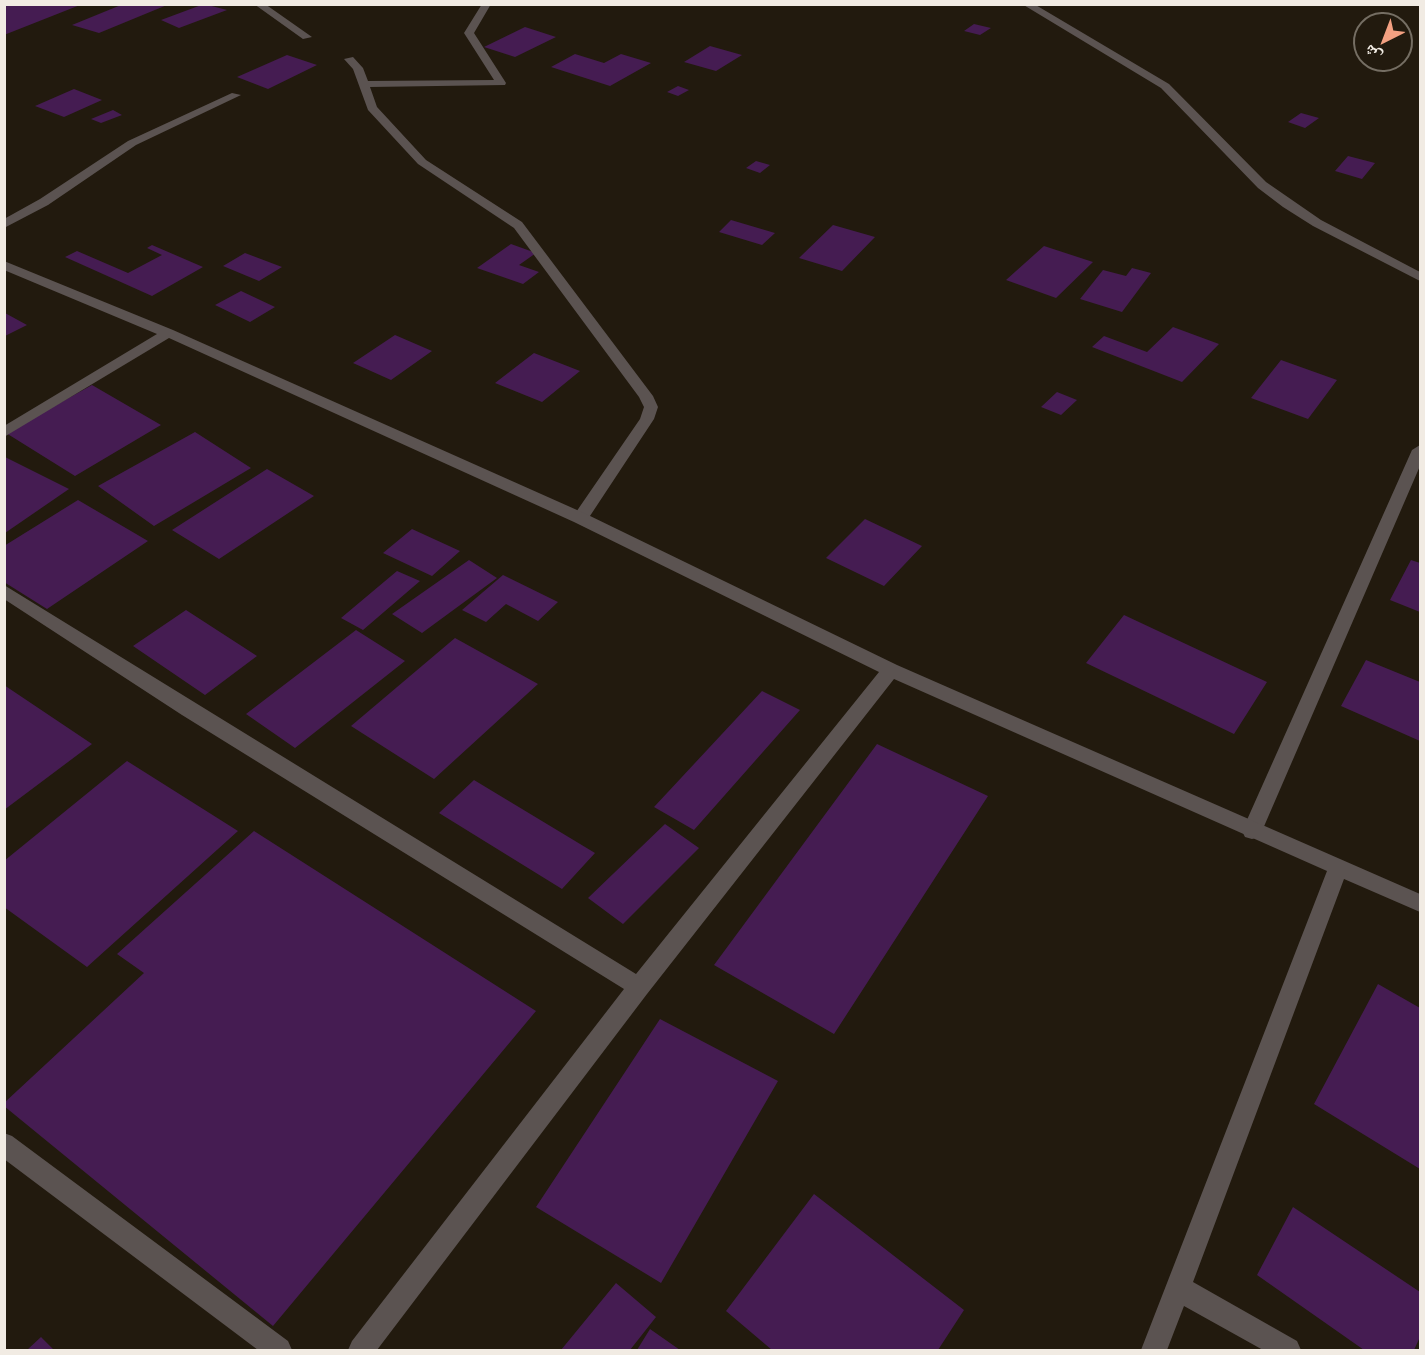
<!DOCTYPE html>
<meta charset="utf-8">
<style>
body{margin:0}
#map{position:relative;width:1425px;height:1355px;overflow:hidden;background:#221a0e;font-family:"Noto Sans","Noto Naskh Arabic",sans-serif}
canvas{display:block}
.frame{position:absolute;inset:0;border:6px solid #f1ebe3;pointer-events:none}
.north{position:absolute;left:1353px;top:12px;width:60px;height:60px;box-sizing:border-box;background:#221a0e;border:2px solid #756e63;border-radius:50%;rotate:222deg;font-size:16px;font-weight:700;line-height:24px;text-align:center;color:#f1ebe3}
.north::after{content:'';display:block;margin:auto;width:21px;height:27px;background:#f3a081;clip-path:polygon(50% 0,100% 100%,50% 72%,0 100%)}
</style>
<div id="map">
<canvas width="1425" height="1355"></canvas>
<div class="frame"></div>
<div class="north">ش</div>
</div>
<script>
const ctx = document.querySelector('canvas').getContext('2d');
ctx.lineJoin = 'round';
function paint(path, color) {
  ctx.fillStyle = color;
  ctx.fill(path, 'evenodd');
}
function poly(rows) {
  const path = new Path2D();
  for (const r of rows) {
    path.moveTo(r[0], r[1]);
    for (let i = 2; i < r.length; i += 2) path.lineTo(r[i], r[i + 1]);
  }
  return path;
}
paint(poly([
 [204,4,227,10,179,28,161,20],
 [4,5,80,5,4,35],
 [121,5,167,5,99,33,72,25],
 [974,24,991,28,980,35,964,31],
 [525,27,556,37,515,57,484,47],
 [710,46,742,55,716,71,684,62],
 [575,54,604,63,621,54,651,63,610,86,551,67],
 [287,55,317,65,268,89,237,77],
 [678,86,689,90,678,96,667,92],
 [74,89,102,100,64,117,35,106],
 [113,110,122,115,101,123,91,119],
 [1301,113,1319,118,1305,128,1288,122],
 [1348,156,1375,163,1362,179,1335,171],
 [756,161,770,165,760,173,746,168],
 [731,220,775,233,762,245,719,232],
 [833,225,875,237,842,271,799,258],
 [511,244,536,253,519,265,539,272,523,284,477,268],
 [152,245,203,267,152,296,65,257,77,251,128,273,162,255,147,248],
 [1044,246,1093,262,1056,298,1006,280],
 [245,253,282,267,259,281,223,266],
 [1132,268,1151,273,1122,312,1080,299,1103,270,1126,276],
 [241,291,275,307,250,322,215,305],
 [5,313,27,325,5,336],
 [1173,327,1219,344,1182,382,1092,347,1104,336,1147,352],
 [395,335,432,351,391,380,353,363],
 [534,353,580,371,542,402,495,383],
 [1281,360,1337,380,1308,419,1251,398],
 [92,385,161,425,75,476,6,433],
 [1057,392,1077,400,1061,415,1041,407],
 [195,432,251,468,154,526,98,486],
 [5,457,69,489,5,533],
 [267,469,314,496,219,559,172,530],
 [78,500,148,541,47,609,4,582,4,546],
 [865,519,922,546,884,586,826,558],
 [412,529,460,551,432,576,383,553],
 [469,560,497,578,422,633,392,614],
 [1411,560,1420,563,1420,612,1390,600],
 [397,571,420,581,363,630,341,618],
 [503,575,558,602,538,621,506,604,486,622,462,610],
 [186,610,257,656,205,695,133,646],
 [1124,615,1267,682,1234,734,1086,663],
 [356,630,405,661,295,748,246,714],
 [455,638,538,684,434,779,351,726],
 [1366,660,1420,682,1420,741,1341,706],
 [4,685,92,744,4,810],
 [762,691,800,710,694,830,654,807],
 [877,744,988,796,834,1034,714,965],
 [127,761,238,831,87,967,4,907,4,861],
 [474,780,595,853,562,889,439,813],
 [665,824,699,848,623,924,588,898],
 [254,831,536,1011,273,1326,4,1106,4,1103,144,973,117,954],
 [1378,984,1420,1008,1420,1169,1314,1104],
 [660,1019,778,1081,661,1283,536,1207],
 [814,1194,964,1310,938,1350,772,1350,726,1311],
 [1293,1207,1420,1292,1420,1337,1414,1350,1364,1350,1257,1275],
 [616,1283,656,1317,630,1350,561,1350],
 [650,1329,680,1350,637,1350],
 [41,1337,54,1350,27,1350]
]), '#451c52');
paint(poly([
 [254,4,265,4,312,37,303,39,254,4],
 [482,4,491,4,474,33,506,83,505,85,370,87,377,107,426,160,522,222,653,396,658,407,654,419,586,522,580,523,572,518,640,419,644,407,639,397,514,228,418,164,368,110,353,69,344,59,353,57,363,68,368,81,494,80,464,33,482,4],
 [1022,4,1034,4,1169,84,1266,182,1321,220,1420,272,1420,281,1313,226,1283,207,1258,188,1161,88,1022,4],
 [232,93,241,95,136,145,48,205,4,228,4,219,40,199,128,141,232,93],
 [1420,445,1420,466,1262,831,1259,837,1252,839,1245,837,1242,831,1412,450,1420,445]
]), '#5b5351');
paint(poly([
 [4,261,173,330,586,514,897,665,1420,894,1420,912,1344,879,1193,1282,1297,1341,1301,1350,1263,1350,1184,1306,1167,1350,1141,1350,1327,871,894,679,647,994,377,1350,348,1350,352,1341,624,989,182,715,4,599,4,585,636,974,879,672,574,522,169,338,4,437,4,426,157,334,4,270,4,261],
 [4,1133,12,1136,288,1341,292,1350,258,1350,4,1159,4,1133]
]), '#5b5351');
</script>
